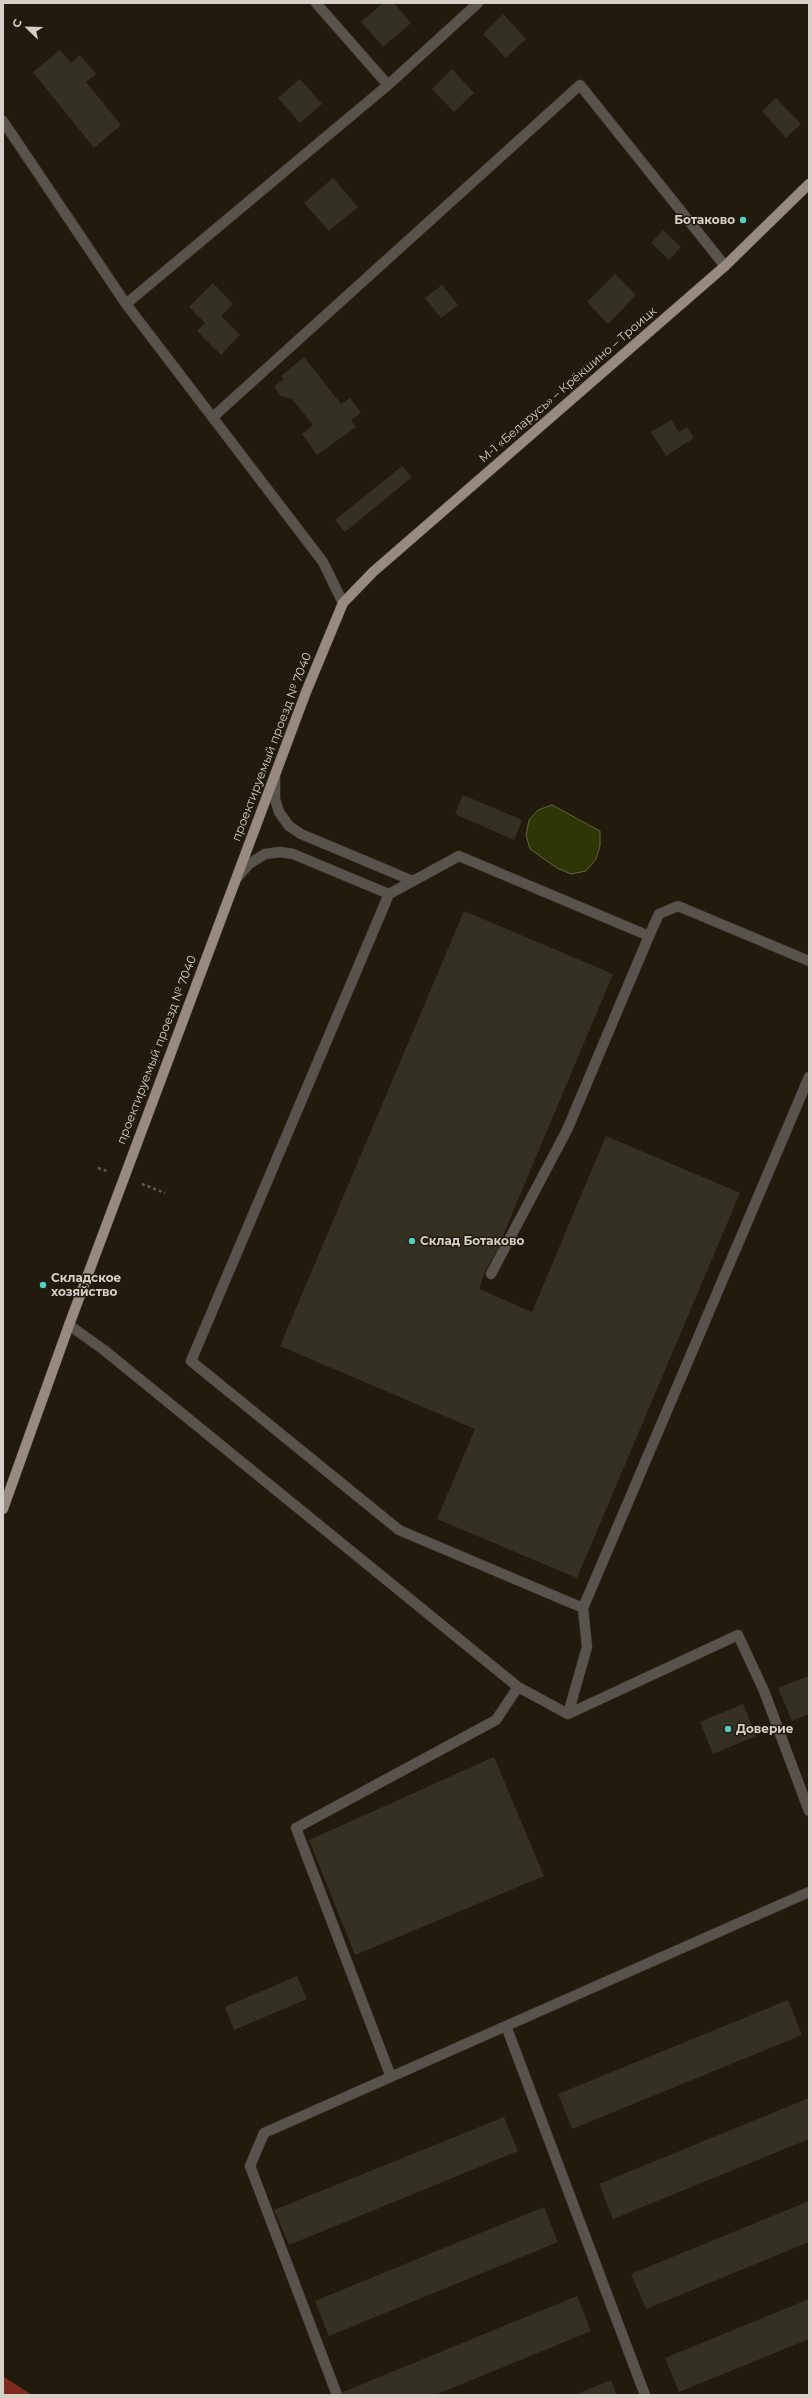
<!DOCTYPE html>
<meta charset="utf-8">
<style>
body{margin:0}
#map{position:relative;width:812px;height:2398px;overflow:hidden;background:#231a0e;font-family:Montserrat,sans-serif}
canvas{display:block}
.frame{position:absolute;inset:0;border:4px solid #d6d0c9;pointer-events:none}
.north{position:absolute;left:8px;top:8px;width:40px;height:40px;-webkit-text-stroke:3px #231a0e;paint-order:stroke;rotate:293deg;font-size:11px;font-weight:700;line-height:16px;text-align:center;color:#d6d0c9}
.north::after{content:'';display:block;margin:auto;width:14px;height:18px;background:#d6d0c9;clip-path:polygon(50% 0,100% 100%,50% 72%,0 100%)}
</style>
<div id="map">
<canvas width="812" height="2398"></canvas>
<div class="frame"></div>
<div class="north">С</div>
</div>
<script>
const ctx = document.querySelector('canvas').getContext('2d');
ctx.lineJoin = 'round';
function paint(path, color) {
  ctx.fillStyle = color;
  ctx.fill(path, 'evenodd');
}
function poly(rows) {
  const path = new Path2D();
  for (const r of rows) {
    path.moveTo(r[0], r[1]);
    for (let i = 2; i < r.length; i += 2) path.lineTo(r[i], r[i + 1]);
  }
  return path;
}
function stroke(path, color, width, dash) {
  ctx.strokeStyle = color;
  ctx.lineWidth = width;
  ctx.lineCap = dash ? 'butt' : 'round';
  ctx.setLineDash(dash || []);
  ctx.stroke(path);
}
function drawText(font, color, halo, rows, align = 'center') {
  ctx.font = font + ' Montserrat,sans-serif';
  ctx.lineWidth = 3;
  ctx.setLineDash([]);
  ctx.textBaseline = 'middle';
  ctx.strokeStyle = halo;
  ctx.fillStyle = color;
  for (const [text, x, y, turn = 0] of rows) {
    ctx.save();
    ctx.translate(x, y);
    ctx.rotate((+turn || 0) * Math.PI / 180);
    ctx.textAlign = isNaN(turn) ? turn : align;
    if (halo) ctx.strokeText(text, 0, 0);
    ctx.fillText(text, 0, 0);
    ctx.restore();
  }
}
paint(poly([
 [3,2377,4,2377,32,2395,3,2395]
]), '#7e2c1e');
const water = poly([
 [552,805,600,831,600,846,596,859,586,871,571,874,557,868,530,849,526,835,529,820,538,810,552,805]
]);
paint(water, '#2d3604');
stroke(water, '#60643f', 1);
paint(poly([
 [383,3,394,3,411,23,383,47,361,22],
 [503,14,526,39,506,58,483,34],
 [60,50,71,63,80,55,96,74,86,82,121,125,94,148,33,72],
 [452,69,474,93,454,112,432,89],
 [300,79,322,104,300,123,278,98],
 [776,98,801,124,786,138,762,111],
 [333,178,358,207,329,231,304,203],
 [663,230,681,247,669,260,651,243],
 [615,274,636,295,608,324,587,302],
 [213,283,233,304,221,316,240,335,221,355,197,331,205,323,189,307],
 [442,285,458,305,441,318,425,298],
 [304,357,341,404,350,398,361,413,351,420,356,427,317,455,302,434,313,425,292,399,281,396,274,387,284,379,281,376],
 [671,420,679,432,687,427,694,438,666,456,651,432],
 [402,466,412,477,345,532,335,520],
 [463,795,522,820,514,840,455,814],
 [464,911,613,974,496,1252,485,1271,479,1289,532,1312,606,1136,740,1193,577,1578,437,1519,475,1429,280,1346],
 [809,1676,809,1714,792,1721,778,1688],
 [743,1704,756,1736,713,1754,700,1722],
 [494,1757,544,1876,355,1955,309,1840],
 [297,1976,307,1999,234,2030,225,2007],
 [788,2000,802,2035,572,2129,558,2094],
 [809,2098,809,2139,613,2219,599,2184],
 [504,2117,518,2151,289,2245,274,2210],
 [809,2201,809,2242,646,2309,631,2274],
 [544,2207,558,2242,329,2336,315,2301],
 [577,2296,591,2331,435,2395,343,2395,343,2392],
 [809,2299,809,2339,679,2392,665,2358],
 [611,2380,617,2395,575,2395]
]), '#343123');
const minor = poly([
 [316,3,388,85],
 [3,121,126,304,323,562,343,603],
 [126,304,388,85,478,3],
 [213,417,580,85,725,266],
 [275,776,275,799,279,812,289,826,301,834,413,881],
 [237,878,249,864,265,854,280,852,293,854,389,894],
 [649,936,659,914,678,906,809,961],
 [491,1274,567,1130,649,936,459,856,389,894,191,1361,399,1530,583,1608,587,1647,568,1714],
 [69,1325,104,1350,518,1687,568,1714,738,1635,764,1691,809,1811],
 [583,1608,809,1077],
 [506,2026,645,2395],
 [391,2077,296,1828,496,1720,518,1687],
 [337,2395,250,2166,264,2133,809,1892]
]);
const major = poly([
 [3,1509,69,1325,306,692,343,603,373,572,725,266,809,184]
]);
stroke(minor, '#40372c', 11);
stroke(major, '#40372c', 11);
stroke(poly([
 [98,1168,107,1171],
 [142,1184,165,1193]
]), '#635b51', 2.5, [3, 3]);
stroke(minor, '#59534e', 10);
stroke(major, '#988a81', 10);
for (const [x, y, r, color] of [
 [743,220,4,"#57cec2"],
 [412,1241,4,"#57cec2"],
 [43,1285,4,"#57cec2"],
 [728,1729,4,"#57cec2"]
]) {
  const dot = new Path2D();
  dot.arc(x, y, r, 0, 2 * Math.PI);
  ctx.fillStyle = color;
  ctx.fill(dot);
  stroke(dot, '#231a0e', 1.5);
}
drawText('bold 12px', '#d6d0c9', '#231a0e', [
 ["Ботаково",735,220,"right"],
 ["Склад Ботаково",420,1241],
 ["Складское",51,1278],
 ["хозяйство",51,1292],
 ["Доверие",736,1729]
], 'left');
drawText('12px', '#d6d0c9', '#231a0e', [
 ["М-1 «Беларусь» – Крёкшино – Троицк",568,385,-41],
 ["проектируемый проезд № 7040",272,747,-69],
 ["проектируемый проезд № 7040",157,1050,-69]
]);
</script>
